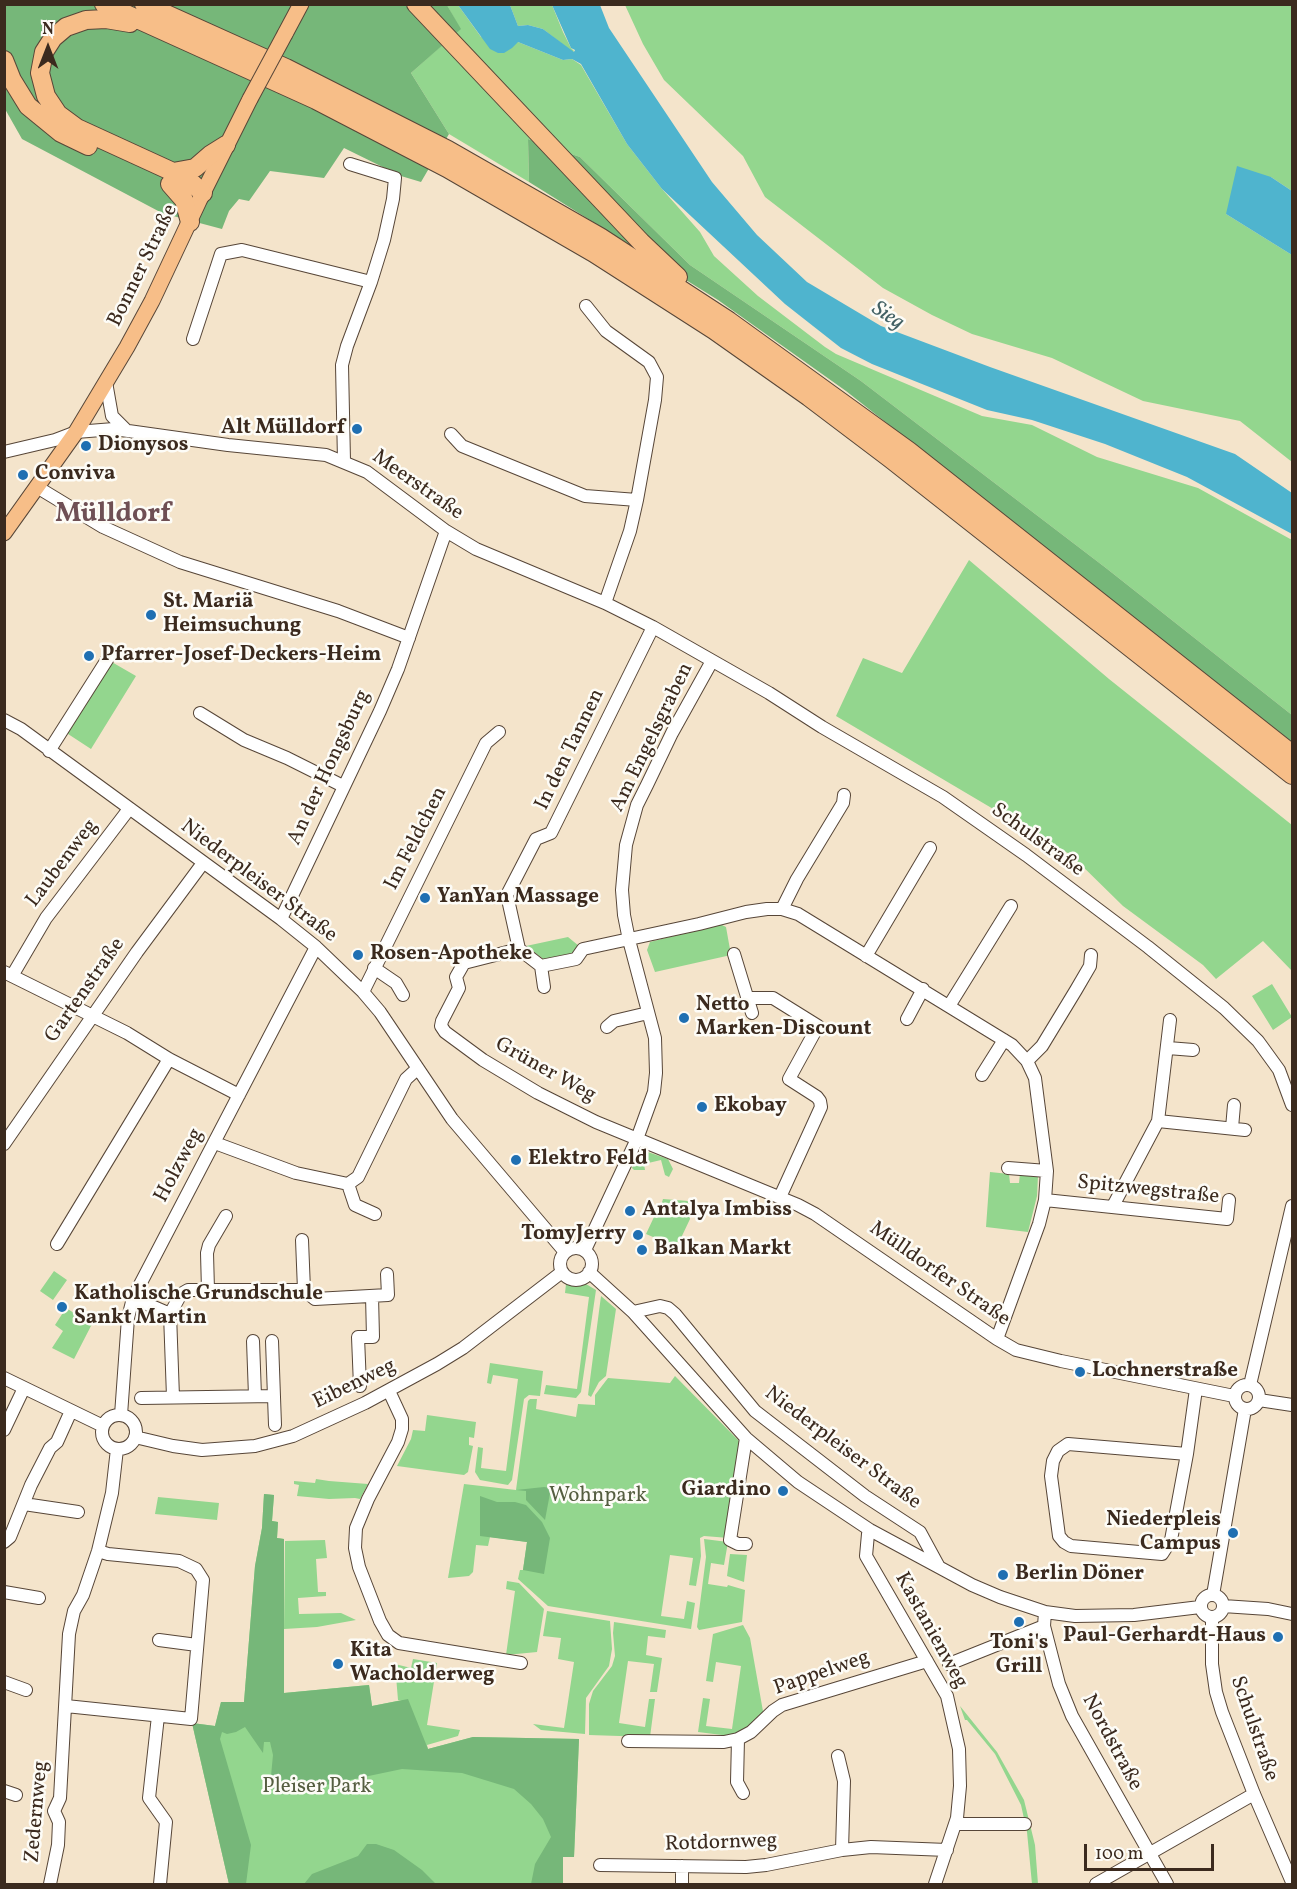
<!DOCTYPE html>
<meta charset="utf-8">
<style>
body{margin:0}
#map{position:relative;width:1297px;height:1889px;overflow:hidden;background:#f4e4cb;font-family:Vollkorn,serif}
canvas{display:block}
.frame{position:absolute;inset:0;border:6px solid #3b2a1e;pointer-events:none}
.north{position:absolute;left:18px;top:18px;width:60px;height:60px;-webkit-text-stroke:4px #fdfcf7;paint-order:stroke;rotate:0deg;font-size:16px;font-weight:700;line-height:24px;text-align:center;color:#3b2a1e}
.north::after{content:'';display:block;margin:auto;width:21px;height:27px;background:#3b2a1e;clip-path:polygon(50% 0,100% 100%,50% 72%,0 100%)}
.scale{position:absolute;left:1084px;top:1844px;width:130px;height:27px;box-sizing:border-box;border:3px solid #3b2a1e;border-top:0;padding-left:8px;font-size:18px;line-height:21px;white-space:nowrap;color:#3b2a1e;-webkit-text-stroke:4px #fdfcf7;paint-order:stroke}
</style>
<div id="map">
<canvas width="1297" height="1889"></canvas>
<div class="frame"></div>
<div class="north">N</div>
<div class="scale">100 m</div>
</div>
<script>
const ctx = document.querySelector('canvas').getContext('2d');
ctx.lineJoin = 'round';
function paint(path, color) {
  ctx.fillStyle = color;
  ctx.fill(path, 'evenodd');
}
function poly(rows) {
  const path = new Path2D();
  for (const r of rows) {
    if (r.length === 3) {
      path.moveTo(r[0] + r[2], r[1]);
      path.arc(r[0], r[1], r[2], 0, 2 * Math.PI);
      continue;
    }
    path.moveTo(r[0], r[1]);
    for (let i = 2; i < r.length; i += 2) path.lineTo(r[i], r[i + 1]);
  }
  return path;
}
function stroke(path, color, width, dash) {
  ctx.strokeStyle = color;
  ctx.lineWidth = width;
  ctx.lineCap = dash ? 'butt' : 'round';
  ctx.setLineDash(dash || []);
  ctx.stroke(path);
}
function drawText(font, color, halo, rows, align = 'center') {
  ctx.font = font + ' Vollkorn,serif';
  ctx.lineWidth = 5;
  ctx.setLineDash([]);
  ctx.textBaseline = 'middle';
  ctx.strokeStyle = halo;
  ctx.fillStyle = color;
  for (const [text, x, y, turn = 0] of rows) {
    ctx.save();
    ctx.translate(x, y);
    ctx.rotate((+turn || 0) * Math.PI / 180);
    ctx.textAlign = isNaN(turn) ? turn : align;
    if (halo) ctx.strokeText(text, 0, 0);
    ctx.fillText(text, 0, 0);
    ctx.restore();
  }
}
paint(poly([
 [447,5,458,5,481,37,518,42,563,60,572,59,581,65,627,144,662,189,700,232,714,256,758,296,825,347,836,354,982,416,1032,425,1097,457,1198,488,1292,540,1292,715,1106,568,861,381,690,265,580,157,528,139,529,182,449,134,411,73,460,29],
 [510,5,552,5,563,32,571,48,575,52,571,51,543,29,528,25,518,26],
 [625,5,1292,5,1292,191,1271,177,1226,214,1292,255,1292,462,1240,421,1143,401,1052,358,972,334,932,315,883,288,765,197,743,156,664,80,643,44],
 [969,560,1109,679,1292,825,1292,971,1263,941,1216,979,1203,965,1123,906,1071,855,836,716,863,658,902,673],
 [110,661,136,676,91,749,65,732],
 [720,924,726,927,731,955,655,972,647,950,650,942],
 [568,937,579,946,572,954,546,961,526,946],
 [1272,984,1292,1017,1273,1030,1252,996],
 [645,1151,668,1159,673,1169,669,1177,665,1175,661,1160,644,1164,645,1170,634,1170,632,1168,637,1156],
 [990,1172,1009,1174,1010,1183,1019,1183,1020,1173,1038,1176,1037,1196,1028,1232,986,1227],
 [663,1199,688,1201,690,1219,681,1238,674,1246,646,1234,654,1217,657,1218],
 [54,1271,67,1280,53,1300,40,1291],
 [566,1284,576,1285,586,1284,596,1290,581,1392,576,1398,544,1394,546,1385,577,1389,589,1297,565,1293],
 [601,1296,616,1309,606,1376,599,1382,591,1397,588,1395],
 [66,1308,92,1324,74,1359,52,1348,63,1331,55,1325],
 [490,1363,543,1371,540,1396,529,1395,524,1399,512,1480,508,1485,480,1480,475,1472,478,1447,483,1448,481,1468,506,1471,518,1379,493,1375,491,1384,487,1383],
 [675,1376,740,1442,729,1538,704,1536,700,1538,701,1556,696,1586,689,1585,693,1558,670,1555,661,1616,684,1619,687,1601,695,1603,691,1629,548,1606,518,1579,520,1570,523,1570,527,1542,490,1537,488,1546,476,1545,473,1572,469,1576,448,1578,464,1484,516,1490,528,1401,530,1399,537,1399,536,1409,576,1417,578,1404,595,1405,595,1395,608,1378,670,1383],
 [427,1415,476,1422,474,1438,469,1437,469,1445,473,1446,468,1472,464,1475,397,1466,411,1439,413,1430,425,1431],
 [316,1479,329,1481,368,1484,360,1499,355,1498,329,1499,297,1496,299,1485,294,1484,294,1481,315,1483],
 [264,1494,274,1495,272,1521,278,1522,277,1538,284,1539,284,1693,369,1685,372,1706,402,1700,398,1700,395,1664,411,1668,413,1659,437,1663,427,1725,460,1730,458,1736,427,1745,428,1749,473,1737,579,1739,574,1857,563,1857,563,1884,229,1884,192,1723,215,1726,221,1702,244,1702,255,1566,262,1528],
 [158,1497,219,1503,217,1520,155,1514],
 [704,1539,728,1542,724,1565,711,1563,708,1584,727,1587,728,1585,745,1590,742,1622,699,1630,697,1627,706,1557],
 [325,1540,327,1558,316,1559,318,1592,326,1592,326,1596,298,1598,299,1614,341,1613,356,1620,317,1627,284,1629,285,1541],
 [730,1554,747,1555,744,1582,727,1576],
 [507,1581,519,1583,544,1609,537,1652,506,1655,515,1591,506,1589],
 [547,1611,610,1621,612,1649,609,1666,586,1698,585,1734,541,1730,533,1724,564,1728,574,1662,558,1659,561,1638,543,1636],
 [614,1622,666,1630,665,1638,648,1636,646,1655,662,1658,657,1692,650,1692,654,1664,628,1661,619,1723,645,1727,649,1699,655,1699,650,1737,589,1735,589,1704,593,1691,612,1666,615,1656,613,1633],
 [743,1625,750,1638,764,1717,749,1731,730,1736,698,1732,703,1698,710,1699,706,1726,732,1729,741,1666,716,1662,713,1682,706,1681,713,1634],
 [960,1706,997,1752,1024,1800,1035,1845,1038,1884,1032,1884,1027,1832,1021,1805,995,1754,967,1720,965,1720]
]), '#93d68e');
paint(poly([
 [5,5,447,5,461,29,411,73,449,134,421,182,401,176,344,148,324,178,270,171,249,201,239,199,229,211,222,229,162,213,22,139,5,109],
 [528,139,580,157,690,265,861,381,1106,568,1292,715,1292,742,846,391,718,300,529,182],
 [544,1487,551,1488,545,1520,526,1500,526,1491,516,1490],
 [264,1494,274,1495,272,1521,278,1522,277,1538,284,1539,284,1693,369,1685,372,1706,408,1699,428,1749,473,1737,579,1739,574,1857,563,1857,563,1884,531,1884,535,1864,551,1837,543,1819,531,1804,514,1789,462,1773,402,1769,278,1795,274,1791,271,1776,273,1755,270,1742,264,1742,263,1753,245,1727,236,1732,227,1734,222,1732,220,1739,251,1845,246,1884,229,1884,192,1723,215,1726,221,1702,244,1702,255,1566,262,1528],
 [480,1496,497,1502,515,1502,526,1505,542,1522,550,1538,544,1574,523,1570,527,1542,480,1536],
 [367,1844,376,1844,394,1850,422,1870,436,1884,304,1884,312,1874,358,1856]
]), '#76b779');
paint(poly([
 [458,5,510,5,518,26,528,25,543,29,574,52,575,50,571,48,552,5,600,5,609,28,712,182,757,235,807,282,881,326,990,367,1235,454,1292,493,1292,534,1187,477,1105,444,1032,420,987,410,872,364,841,348,785,304,662,189,627,144,581,64,572,59,563,60,518,42,512,48,504,53,498,53,490,49],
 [1237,166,1271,177,1292,191,1292,255,1226,214]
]), '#4fb4ce');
const minor = poly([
 [586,306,606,331,649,362,657,377,655,400,637,500,630,531,605,603],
 [193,339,221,254,242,250,371,282],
 [106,382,112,416,126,430],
 [451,434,462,446,585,496,637,500],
 [4,452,55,440,76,432,114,429,228,445,326,455,367,472,446,531,476,549,605,603,653,627,769,693,822,727,943,797,1026,855,1148,947,1224,1008,1258,1041,1279,1070,1292,1105],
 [344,461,342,365,347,346,371,282,384,240,393,199,395,178,350,164],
 [37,487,103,527,180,562,338,611,409,638],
 [200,713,244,740,287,758,343,786],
 [4,720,21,729,281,919,316,947,363,992,380,1012,452,1119,565,1252],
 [49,751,110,655],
 [782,909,797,879,843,803,844,795],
 [281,919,380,711,398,669,446,531],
 [519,949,507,895,536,839,551,833,653,627],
 [734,954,752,1013],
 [866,956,930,848],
 [541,966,544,987],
 [374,968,396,983,403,995],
 [4,972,127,1033,169,1059,239,1095],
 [12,976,46,918,129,809],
 [363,992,486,743,499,732],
 [747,998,773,998,818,1026,789,1079,817,1097,820,1101,821,1107,780,1197],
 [949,1006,1011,906],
 [907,1019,923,989],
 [607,1027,614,1021,648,1013],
 [1168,1048,1193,1050],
 [1027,1061,1042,1046,1076,990,1090,966,1091,955],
 [982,1075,1004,1040],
 [1158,1121,1245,1130],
 [1232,1128,1234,1105],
 [215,1143,296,1173,348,1184,355,1205,375,1214],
 [4,1144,137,952,203,863],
 [1008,1168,1047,1171],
 [348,1184,358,1177,406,1079,417,1069],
 [1045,1200,1227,1219,1229,1200],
 [1113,1206,1158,1121,1170,1020],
 [302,1240,304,1290],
 [57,1244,169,1059],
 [576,1264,16],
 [585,1250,637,1139,654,1092,656,1073,655,1038,629,940,624,915,622,890,626,845,637,805,647,785,672,733,712,661],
 [589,1272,633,1312,746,1438,798,1482,870,1530,972,1585,1000,1597,1045,1612,1075,1616,1134,1615,1200,1607],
 [208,1290,207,1253,209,1245,226,1216],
 [133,1298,170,1314,181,1294,188,1290,304,1290,315,1299,388,1295,387,1274],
 [633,1312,660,1306,668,1308,675,1314,755,1411,865,1496,920,1532,939,1567],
 [170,1314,173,1397],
 [997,1339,1039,1224,1045,1200,1047,1171,1035,1078,1027,1061,1012,1045,798,914,782,909,767,909,746,912,699,924,583,949,576,959,541,966,519,949,464,963,456,977,459,988,442,1021,441,1026,445,1032,483,1060,538,1093,596,1122,798,1205,815,1214,997,1339,1016,1350,1061,1361,1234,1396],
 [253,1341,255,1396],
 [272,1341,275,1425],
 [4,1378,103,1426],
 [1247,1397,12],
 [1250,1385,1292,1206],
 [360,1386,358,1337,373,1337,372,1296],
 [389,1391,402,1419,402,1429,398,1442,368,1499,356,1528,355,1548,359,1567,380,1621,388,1635,399,1643,521,1663],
 [141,1398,274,1396],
 [1259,1400,1292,1405],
 [121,1415,128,1318,133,1298,316,947],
 [119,1432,17],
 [4,1430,24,1388],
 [135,1437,173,1446,202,1450,255,1446,293,1436,365,1403,437,1364,463,1348,562,1272],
 [746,1438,730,1540,738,1544,746,1544],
 [1187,1454,1068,1444,1058,1451,1053,1461,1051,1476,1059,1536,1064,1542,1071,1546,1162,1554,1171,1540,1187,1454,1196,1389],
 [24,1504,78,1512],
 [870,1530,868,1534,866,1556,947,1696,959,1749,960,1786,957,1818,935,1884],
 [4,1542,10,1537,31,1485,50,1448,57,1442,71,1411],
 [4,1592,39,1598],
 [1212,1606,11],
 [1213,1595,1245,1409],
 [1223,1606,1268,1609,1292,1614],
 [1045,1612,1044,1626,1059,1684,1072,1716,1167,1884],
 [1212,1618,1212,1664,1216,1692,1222,1712,1254,1794,1292,1882],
 [159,1640,197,1645],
 [949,1664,1044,1626],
 [4,1682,26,1690],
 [66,1706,191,1719,203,1580,196,1569,179,1561,108,1554,98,1551],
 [158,1716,149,1798,166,1822,160,1884],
 [738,1739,737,1782,743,1793],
 [628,1741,724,1742,738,1739,751,1732,773,1711,782,1705,927,1661],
 [838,1756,844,1781,842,1850],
 [4,1791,16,1795],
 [955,1824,1025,1824],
 [600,1865,746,1867,766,1865,842,1850,871,1847,947,1850],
 [50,1884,58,1845,59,1822,54,1811,60,1798,69,1634,74,1611,83,1595,98,1551,112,1493,117,1449],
 [682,1884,682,1866],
 [1096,1884,1254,1794]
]);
const major = poly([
 [285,34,301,4],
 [4,533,76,432,127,347,152,301,199,201,250,99]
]);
const highway = poly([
 [104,4,316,100,447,168,594,253,714,330,809,397,891,459,1292,775],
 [144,4,286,68,448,150,600,237,729,321,909,451,1292,754],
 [416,4,641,242,678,277],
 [130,23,106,19,86,20,66,27,53,38,44,52,40,73,46,96,58,114,77,128,173,172,193,184,203,193],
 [4,60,12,80,28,106,61,133,88,146],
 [173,172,195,168,210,155,226,145],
 [170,184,184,200,190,222]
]);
stroke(minor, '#574638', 14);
stroke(major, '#574638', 17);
stroke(highway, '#574638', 20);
stroke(minor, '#fff', 12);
stroke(major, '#f7be88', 15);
stroke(highway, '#f7be88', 18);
const majorBridge = poly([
 [250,99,285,34]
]);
stroke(majorBridge, '#574638', 17, []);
stroke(majorBridge, '#f7be88', 15);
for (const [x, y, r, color] of [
 [357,429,6,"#1f6fb2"],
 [86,446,6,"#1f6fb2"],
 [23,475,6,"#1f6fb2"],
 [151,615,6,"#1f6fb2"],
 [89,656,6,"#1f6fb2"],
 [425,898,6,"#1f6fb2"],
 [358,955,6,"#1f6fb2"],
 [684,1018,6,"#1f6fb2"],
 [702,1107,6,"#1f6fb2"],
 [516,1160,6,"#1f6fb2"],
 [630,1211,6,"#1f6fb2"],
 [638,1235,6,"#1f6fb2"],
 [642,1250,6,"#1f6fb2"],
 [62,1307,6,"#1f6fb2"],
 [1080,1372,6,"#1f6fb2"],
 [783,1491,6,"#1f6fb2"],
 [1233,1533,6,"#1f6fb2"],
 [1003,1575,6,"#1f6fb2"],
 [1019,1622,6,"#1f6fb2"],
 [1278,1637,6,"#1f6fb2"],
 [338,1664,6,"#1f6fb2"]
]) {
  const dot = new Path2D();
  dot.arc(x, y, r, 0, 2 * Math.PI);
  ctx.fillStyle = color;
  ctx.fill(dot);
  stroke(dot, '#fdfcf7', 2);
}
drawText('21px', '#3b2a1e', '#fdfcf7', [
 ["Bonner Straße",144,266,-64],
 ["Meerstraße",417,486,35],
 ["Am Engelsgraben",653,738,-64],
 ["In den Tannen",571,750,-64],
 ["An der Hongsburg",330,768,-65],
 ["Im Feldchen",417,839,-63],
 ["Schulstraße",1037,841,36],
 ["Laubenweg",63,864,-53],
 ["Niederpleiser Straße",258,882,37],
 ["Gartenstraße",86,991,-55],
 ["Grüner Weg",545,1071,29],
 ["Holzweg",180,1166,-62],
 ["Spitzwegstraße",1148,1191,6],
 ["Mülldorfer Straße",939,1275,35],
 ["Eibenweg",355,1385,-26],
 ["Niederpleiser Straße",842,1449,37],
 ["Kastanienweg",930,1631,61],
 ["Pappelweg",822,1674,-19],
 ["Schulstraße",1253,1729,71],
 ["Nordstraße",1111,1743,62],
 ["Zedernweg",38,1812,-85],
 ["Rotdornweg",721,1844,-2]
]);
drawText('bold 21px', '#3b2a1e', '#fdfcf7', [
 ["Alt Mülldorf",345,429,"right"],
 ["Dionysos",98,446],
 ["Conviva",35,475],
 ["St. Mariä",163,603],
 ["Heimsuchung",163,627],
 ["Pfarrer-Josef-Deckers-Heim",101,656],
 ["YanYan Massage",437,898],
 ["Rosen-Apotheke",370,955],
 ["Netto",696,1006],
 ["Marken-Discount",696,1030],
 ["Ekobay",714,1107],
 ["Elektro Feld",528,1160],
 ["Antalya Imbiss",642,1211],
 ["TomyJerry",626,1235,"right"],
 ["Balkan Markt",654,1250],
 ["Katholische Grundschule",74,1295],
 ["Sankt Martin",74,1319],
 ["Lochnerstraße",1092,1372],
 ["Giardino",771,1491,"right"],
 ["Niederpleis",1221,1521,"right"],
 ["Campus",1221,1545,"right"],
 ["Berlin Döner",1015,1575],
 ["Paul-Gerhardt-Haus",1266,1637,"right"],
 ["Toni's",1019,1644,"center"],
 ["Grill",1019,1668,"center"],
 ["Kita",350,1652],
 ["Wacholderweg",350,1676]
], 'left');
drawText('21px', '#555e40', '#fdfcf7', [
 ["Wohnpark",598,1497],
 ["Pleiser Park",317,1788]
]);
drawText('italic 22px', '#436164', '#fdfcf7', [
 ["Sieg",887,317,33]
]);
drawText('bold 27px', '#6f4f54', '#fdfcf7', [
 ["Mülldorf",113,516]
]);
</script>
